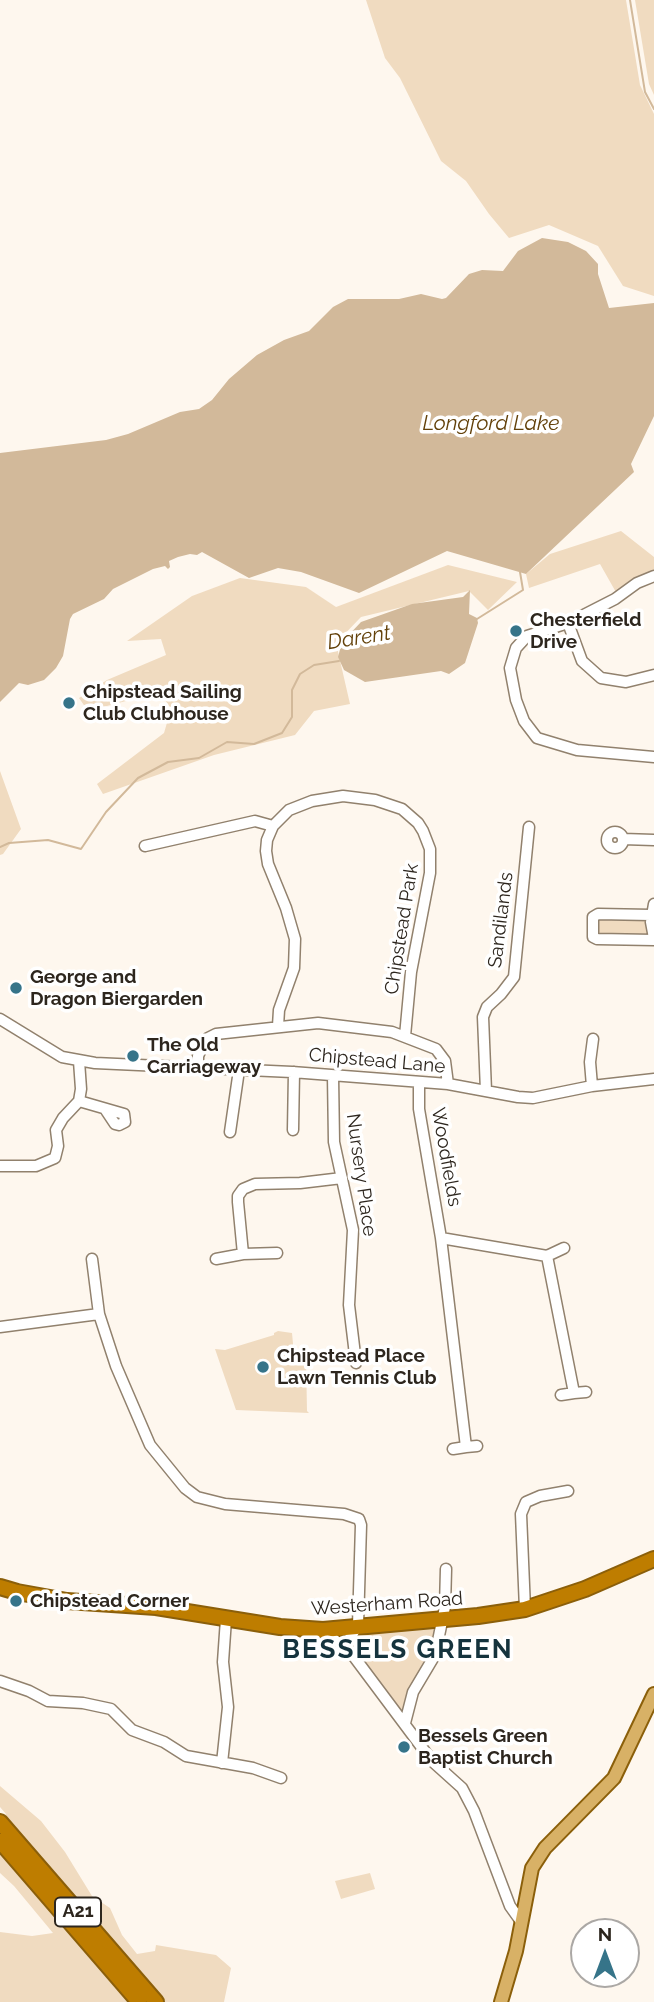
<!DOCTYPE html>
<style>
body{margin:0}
#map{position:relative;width:654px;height:2002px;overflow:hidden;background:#fef7ee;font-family:Raleway,sans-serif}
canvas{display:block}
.north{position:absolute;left:570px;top:1918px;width:70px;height:70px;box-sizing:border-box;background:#fff;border:2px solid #aba8a5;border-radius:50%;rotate:0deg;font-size:19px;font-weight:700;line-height:28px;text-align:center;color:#2d261e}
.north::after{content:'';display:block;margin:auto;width:24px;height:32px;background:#367489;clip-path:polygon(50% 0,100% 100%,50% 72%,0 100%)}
</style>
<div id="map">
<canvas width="654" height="2002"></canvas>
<div class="north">N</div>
</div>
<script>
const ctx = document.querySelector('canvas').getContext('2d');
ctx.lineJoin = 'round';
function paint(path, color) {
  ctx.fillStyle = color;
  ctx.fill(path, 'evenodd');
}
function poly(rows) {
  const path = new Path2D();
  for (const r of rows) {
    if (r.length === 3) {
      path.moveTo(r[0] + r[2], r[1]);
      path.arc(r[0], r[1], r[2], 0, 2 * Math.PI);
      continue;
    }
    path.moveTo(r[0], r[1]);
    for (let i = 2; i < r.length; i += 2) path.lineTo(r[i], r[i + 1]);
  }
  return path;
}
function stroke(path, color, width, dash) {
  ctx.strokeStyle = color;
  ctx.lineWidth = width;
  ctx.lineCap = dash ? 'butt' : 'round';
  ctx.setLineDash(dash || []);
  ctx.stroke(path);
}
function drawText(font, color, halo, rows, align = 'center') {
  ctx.font = font + ' Raleway,sans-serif';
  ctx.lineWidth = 7;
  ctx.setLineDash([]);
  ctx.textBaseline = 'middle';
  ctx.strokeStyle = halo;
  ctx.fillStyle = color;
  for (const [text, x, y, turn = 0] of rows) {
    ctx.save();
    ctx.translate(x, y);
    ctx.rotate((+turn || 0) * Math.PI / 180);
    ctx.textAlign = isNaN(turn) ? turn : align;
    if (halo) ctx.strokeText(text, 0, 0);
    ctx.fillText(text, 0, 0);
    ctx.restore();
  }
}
paint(poly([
 [366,0,626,0,640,85,654,114,654,296,623,286,598,246,549,225,509,238,489,214,466,181,441,161,400,78,385,58],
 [635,0,654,0,654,95,649,84],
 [621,531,654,557,654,571,635,578,617,594,600,564,529,588,526,574,550,554],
 [448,565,517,582,488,610,469,591,361,617,336,643,350,704,314,711,295,735,214,755,103,794,97,784,164,733,171,709,160,692,88,711,79,698,107,680,166,655,161,639,127,641,192,596,240,578,306,587,336,607],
 [0,771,21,829,3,854,0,855],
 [596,918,647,919,649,935,596,935],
 [278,1331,292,1333,294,1354,306,1358,307,1411,309,1413,236,1410,215,1349,225,1350,274,1335,274,1333],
 [438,1624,432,1655,405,1708,401,1710,353,1647,351,1643,356,1633],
 [0,1786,41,1821,65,1852,92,1896,110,1908,122,1935,137,1954,155,1951,156,1945,216,1955,231,1968,224,2002,0,2002,0,1932,32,1936,53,1933,14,1886,0,1873,0,1819,6,1814,0,1807],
 [370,1873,375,1889,341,1899,335,1881]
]), '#f0dbc0');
paint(poly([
 [542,238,568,242,586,251,598,264,598,274,609,308,654,303,654,416,631,464,634,472,526,574,447,551,359,593,301,572,278,568,249,578,202,552,197,555,190,554,178,557,169,561,170,567,168,569,165,566,153,569,113,589,104,599,73,614,70,619,63,656,56,668,44,680,28,685,19,683,0,702,0,453,106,440,128,434,180,412,199,409,212,400,229,379,257,355,284,340,309,331,333,307,348,299,399,299,421,294,442,299,446,298,469,274,482,270,503,271,518,251],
 [470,590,469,614,477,618,478,623,465,663,449,674,441,671,365,682,344,670,338,657,342,642,361,622,412,604,463,597]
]), '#d2b99a');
stroke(poly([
 [630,0,645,92,654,109],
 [477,619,523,590,520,572],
 [0,847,9,843,48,840,81,849,106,812,138,778,168,762,199,758,227,742,254,744,282,733,292,717,292,690,300,674,314,665,339,661]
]), '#d2b99a', 2);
const minor = poly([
 [654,576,637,583,615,599,568,623,527,636,516,648,510,668,516,700,524,721,537,738,577,750,654,757],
 [568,623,582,661,601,678,626,682,654,675],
 [615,840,8],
 [623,839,654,840],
 [145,846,255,821,273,826],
 [654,904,651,922,654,938],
 [651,915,598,914,593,917,593,937,597,939,654,940],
 [0,1019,62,1057,95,1063,292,1072,448,1084,518,1097,533,1098,592,1086,654,1079],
 [278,1026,279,1010,294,968,295,939,286,908,268,864,266,851,267,840,273,826,289,810,312,801,343,796,375,800,402,809,418,823,423,831,430,849,430,873,411,972,405,1036],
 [198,1068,198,1056,203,1045,208,1038,216,1034,318,1023,392,1032,436,1049,445,1061,448,1084],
 [333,1076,334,1142,353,1230,349,1305,356,1363],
 [419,1083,419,1109,441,1238,547,1256,574,1393,586,1392],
 [592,1086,590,1062,593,1039],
 [486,1091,483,1017,487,1007,501,994,514,977,529,827],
 [79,1101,124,1114,125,1122,119,1125,115,1124,105,1109],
 [293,1130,294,1072],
 [230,1132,239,1070],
 [0,1166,36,1166,55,1158,58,1146,56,1130,63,1118,79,1101,81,1089,79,1061],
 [441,1238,466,1447,453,1449],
 [243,1254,238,1202,238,1196,243,1189,255,1184,300,1183,342,1178],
 [547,1256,564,1248],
 [92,1259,99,1314],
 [216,1259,243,1254,277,1253],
 [0,1327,99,1314,116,1366,150,1445,185,1488,197,1497,225,1504,344,1514,359,1519,361,1525,358,1625,345,1646],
 [561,1395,574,1393],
 [466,1447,477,1446],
 [525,1609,521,1514,526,1502,540,1496,568,1491],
 [323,1630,352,1654,432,1761,462,1788,474,1811,510,1906,520,1920],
 [0,1681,29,1691,48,1701,83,1703,111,1709,132,1730,164,1742,186,1756,253,1768,281,1778],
 [405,1723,413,1692,435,1655,445,1607,446,1569],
 [222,1763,228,1707,223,1662,226,1619]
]);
const major = poly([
 [501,2002,516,1951,532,1868,545,1848,614,1778,654,1694]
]);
const highway = poly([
 [0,1587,17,1592,67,1601,156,1607,280,1627,323,1630,478,1616,525,1609,585,1589,654,1559],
 [0,1822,156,2002],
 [0,1841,139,2002]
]);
stroke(minor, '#91816d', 13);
stroke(major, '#8b5f0a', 16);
stroke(highway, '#8b5f0a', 18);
stroke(minor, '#fff', 10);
stroke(major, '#d8b166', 12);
stroke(highway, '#be7d00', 14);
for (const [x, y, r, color] of [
 [516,631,7,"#367489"],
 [69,703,7,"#367489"],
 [16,988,7,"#367489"],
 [133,1056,7,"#367489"],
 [263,1367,7,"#367489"],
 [16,1601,7,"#367489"],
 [404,1747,7,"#367489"]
]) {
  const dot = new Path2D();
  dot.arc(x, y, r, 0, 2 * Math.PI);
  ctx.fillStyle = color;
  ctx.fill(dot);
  stroke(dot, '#fff', 2.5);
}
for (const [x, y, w] of [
 [78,1912,46]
]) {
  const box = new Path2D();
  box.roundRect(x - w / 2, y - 14.5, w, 29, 5);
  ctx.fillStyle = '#fff';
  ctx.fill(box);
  stroke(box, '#2d261e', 2);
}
drawText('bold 18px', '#2d261e', null, [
 ["A21",78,1912]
]);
drawText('bold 19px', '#2d261e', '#fff', [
 ["Chesterfield",530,620],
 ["Drive",530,642],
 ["Chipstead Sailing",83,692],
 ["Club Clubhouse",83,714],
 ["George and",30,977],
 ["Dragon Biergarden",30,999],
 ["The Old",147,1045],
 ["Carriageway",147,1067],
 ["Chipstead Place",277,1356],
 ["Lawn Tennis Club",277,1378],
 ["Chipstead Corner",30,1601],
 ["Bessels Green",418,1736],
 ["Baptist Church",418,1758]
], 'left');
drawText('19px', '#2d261e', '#fff', [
 ["Sandilands",501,920,-83],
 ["Chipstead Park",402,929,-81],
 ["Chipstead Lane",377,1061,5],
 ["Woodfields",446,1157,80],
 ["Nursery Place",361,1175,82],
 ["Westerham Road",387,1604,-4]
]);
drawText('italic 21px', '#63410a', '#fff', [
 ["Longford Lake",491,424],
 ["Darent",359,638,-9]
]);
ctx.letterSpacing = '2px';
drawText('bold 26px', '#15333d', '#fff', [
 ["BESSELS GREEN",398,1650]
]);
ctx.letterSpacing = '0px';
</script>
